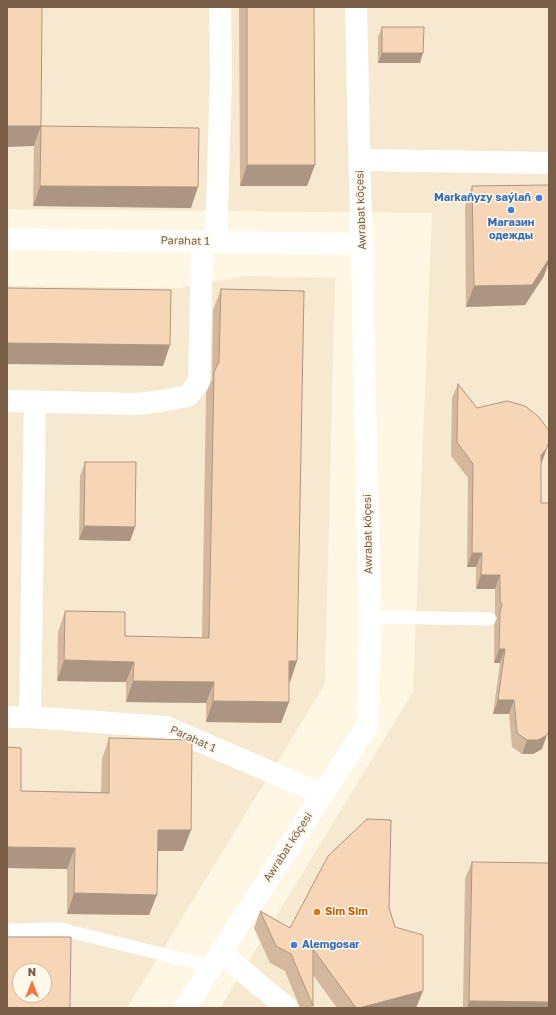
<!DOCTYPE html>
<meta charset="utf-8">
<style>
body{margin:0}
#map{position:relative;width:556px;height:1015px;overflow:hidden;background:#fff6e3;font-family:"Golos Text",sans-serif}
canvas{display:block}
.frame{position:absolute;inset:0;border:8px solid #795d46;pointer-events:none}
.north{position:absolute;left:12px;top:963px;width:40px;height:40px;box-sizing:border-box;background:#fff9eb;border:1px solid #c9bba9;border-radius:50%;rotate:0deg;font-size:11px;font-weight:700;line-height:16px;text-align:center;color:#795d46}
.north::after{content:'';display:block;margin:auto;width:14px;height:18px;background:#f5743b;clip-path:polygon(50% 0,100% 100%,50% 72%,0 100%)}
</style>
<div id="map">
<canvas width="556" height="1015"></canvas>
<div class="frame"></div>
<div class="north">N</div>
</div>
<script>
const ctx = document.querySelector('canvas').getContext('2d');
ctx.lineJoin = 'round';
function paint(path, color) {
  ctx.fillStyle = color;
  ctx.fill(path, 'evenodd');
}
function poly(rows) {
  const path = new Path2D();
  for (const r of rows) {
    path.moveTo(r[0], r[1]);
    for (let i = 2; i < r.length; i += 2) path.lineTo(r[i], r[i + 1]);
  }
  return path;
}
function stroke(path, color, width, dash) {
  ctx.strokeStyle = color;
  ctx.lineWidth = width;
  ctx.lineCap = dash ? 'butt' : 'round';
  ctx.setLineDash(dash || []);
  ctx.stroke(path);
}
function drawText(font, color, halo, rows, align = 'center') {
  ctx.font = font + ' "Golos Text",sans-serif';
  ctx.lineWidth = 3;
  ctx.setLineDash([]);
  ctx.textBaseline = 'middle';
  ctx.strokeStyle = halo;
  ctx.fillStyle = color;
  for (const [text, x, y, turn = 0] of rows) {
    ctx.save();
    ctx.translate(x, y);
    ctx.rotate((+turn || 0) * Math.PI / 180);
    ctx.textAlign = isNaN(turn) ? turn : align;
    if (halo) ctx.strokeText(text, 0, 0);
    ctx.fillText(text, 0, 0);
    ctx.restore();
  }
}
paint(poly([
 [7,7,549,7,549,1008,220,1008,413,692,432,213,7,209],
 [247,276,335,278,325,684,127,1008,7,1008,7,286,179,288],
 [20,971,44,971,44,995,20,995]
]), '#f7e9d0');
stroke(poly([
 [370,617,489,619],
 [7,930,60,929,211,966]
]), '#fff', 13);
stroke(poly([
 [360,160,549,163],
 [7,239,362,244],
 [216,242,221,76,220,7],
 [7,401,138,404,161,401,188,396,199,382,202,242],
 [7,717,30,717,166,727,322,794],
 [30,717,35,401],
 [220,952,287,1008],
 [185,1008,368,724,370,617,356,7]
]), '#fff', 22);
paint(poly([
 [239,7,314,7,307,186,240,186],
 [382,27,420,63,378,63,378,37],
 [41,126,191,208,33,206,34,146],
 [472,186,544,276,525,305,466,307,465,206],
 [221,289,297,661,289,682,289,702,281,723,206,722,206,703,126,702,126,682,57,681,58,632,65,611,125,636,202,638,206,393,212,379,213,310],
 [458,384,477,408,542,462,541,464,542,749,533,754,522,754,512,747,509,714,493,714,500,663,494,663,494,625,497,618,495,614,495,589,476,589,476,567,467,567,468,478,451,456,452,398],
 [85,462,135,527,130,541,79,540,80,476],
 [109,738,183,851,157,851,149,915,67,914,67,869,7,868,7,747,21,791,101,792,102,759],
 [472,862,549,1008,463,1008,465,879],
 [389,908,416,1008,337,1008,313,975,313,1006,312,1008,300,1008,285,971,270,963,254,928,260,911,290,928]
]), '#d4b89e');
paint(poly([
 [382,53,423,53,420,63,378,63],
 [7,126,41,126,34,146,7,147],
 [247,165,315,165,307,186,240,186],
 [40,186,198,187,191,208,33,206],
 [549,259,549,262,544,276,525,305,466,307,474,286],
 [7,343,170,345,163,366,7,364],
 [547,448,542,462,536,469,541,455],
 [84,526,135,527,130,541,79,540],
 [472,553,482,553,476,567,467,567],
 [481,575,500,575,495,589,476,589],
 [499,649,505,649,500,663,494,663],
 [64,660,134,662,126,682,57,681],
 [289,661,297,661,290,682,282,682],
 [133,681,214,682,206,703,126,702],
 [498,700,514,700,509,714,493,714],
 [213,701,289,702,281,723,206,722],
 [547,735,542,749,533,754,522,754,527,740],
 [158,830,191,830,183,851,150,851],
 [7,847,75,848,67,869,7,868],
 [74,893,157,895,149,915,67,914],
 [423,991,416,1008,359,1008],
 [469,1001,549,1002,549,1008,467,1008]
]), '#ad9681');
const building = poly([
 [7,7,42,7,41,126,7,126,7,7],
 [247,7,314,7,315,165,247,165,247,7],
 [382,27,424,27,423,53,382,53,382,27],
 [41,126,199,128,198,187,40,186,41,126],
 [549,185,549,259,532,285,474,286,472,186,549,185],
 [7,288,171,290,170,345,7,343,7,288],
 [221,289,304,291,297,661,289,661,289,702,213,701,214,682,133,681,134,662,64,660,65,611,125,612,125,636,209,638,214,372,219,362,221,289],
 [458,384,477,408,507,401,525,406,539,417,549,431,549,441,547,448,541,455,541,503,549,503,549,731,547,735,538,740,527,740,517,733,514,700,498,700,505,649,499,649,500,611,502,605,500,600,500,575,481,575,482,553,472,553,473,464,457,442,458,384],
 [85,462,136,462,135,527,84,526,85,462],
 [109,738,192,740,191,830,158,830,157,895,74,893,75,848,7,847,7,747,21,748,21,791,109,793,109,738],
 [367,819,391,820,389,908,395,927,423,935,423,991,359,1008,356,1008,313,949,313,1006,291,954,276,946,260,911,290,928,328,856,367,819],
 [472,862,549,863,549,1002,469,1001,472,862],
 [7,937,71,937,70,1008,7,1008,7,937],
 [20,971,44,971,44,995,20,995,20,971]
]);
paint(building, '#f7d6b8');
stroke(building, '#ad9681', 1);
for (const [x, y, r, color] of [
 [539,198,4,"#3f7fe0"],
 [511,210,4,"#3f7fe0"],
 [317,912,4,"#e8710a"],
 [294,945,4,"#3f7fe0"]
]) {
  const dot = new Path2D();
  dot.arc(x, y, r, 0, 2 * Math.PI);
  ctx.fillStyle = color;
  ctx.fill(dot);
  stroke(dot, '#fff9eb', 1.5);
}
drawText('bold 11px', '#366cbe', '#fff9eb', [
 ["Markaňyzy saýlaň",531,198],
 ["Магазин",511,223,"center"],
 ["одежды",511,236,"center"],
 ["Alemgosar",302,945,"left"]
], 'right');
drawText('11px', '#795d46', '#fff9eb', [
 ["Awrabat köçesi",361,210,-92],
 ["Parahat 1",185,241,1],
 ["Awrabat köçesi",368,534,-91],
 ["Parahat 1",193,739,24],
 ["Awrabat köçesi",288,847,-57]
]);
drawText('bold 11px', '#c56008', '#fff9eb', [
 ["Sim Sim",325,912]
], 'left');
</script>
